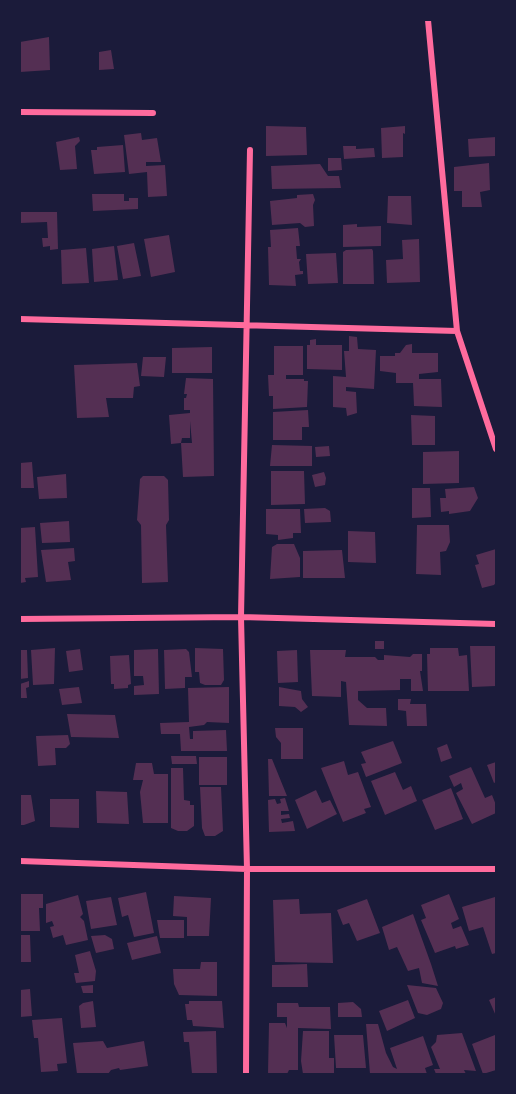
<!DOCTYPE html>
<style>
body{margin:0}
#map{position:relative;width:516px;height:1094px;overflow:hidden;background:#1b1b3a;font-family:"Alegreya Sans",sans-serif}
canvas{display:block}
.frame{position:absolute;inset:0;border:21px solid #1b1b3a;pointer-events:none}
</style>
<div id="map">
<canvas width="516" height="1094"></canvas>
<div class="frame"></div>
</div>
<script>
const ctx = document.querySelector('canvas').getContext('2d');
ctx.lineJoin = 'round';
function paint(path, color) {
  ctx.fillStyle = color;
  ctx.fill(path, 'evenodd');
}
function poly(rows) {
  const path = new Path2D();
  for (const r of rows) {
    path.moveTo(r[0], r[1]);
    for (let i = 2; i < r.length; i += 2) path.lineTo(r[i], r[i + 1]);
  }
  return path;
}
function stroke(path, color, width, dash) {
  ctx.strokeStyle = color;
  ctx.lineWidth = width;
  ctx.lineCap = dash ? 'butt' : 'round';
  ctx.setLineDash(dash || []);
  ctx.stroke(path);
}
paint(poly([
 [49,37,50,70,20,72,20,42],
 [111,50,114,69,99,70,99,52],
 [266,126,306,127,307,155,266,156],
 [405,126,405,134,403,133,403,157,382,158,381,128],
 [141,133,142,140,157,138,161,162,146,162,146,166,165,165,167,196,148,197,147,172,129,174,124,135],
 [79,137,80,141,75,146,77,169,60,170,56,142],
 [496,137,496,156,469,157,468,139],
 [123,145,125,172,94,174,91,150,97,150,97,147],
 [343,146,356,146,356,149,374,148,375,157,344,159],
 [328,158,341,158,342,170,328,171],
 [489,163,490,190,480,192,482,207,462,207,462,191,454,191,454,167],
 [320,164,328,176,339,176,341,188,272,189,271,166],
 [92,194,124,194,124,201,129,201,129,198,138,198,138,209,93,211],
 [313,194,315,200,313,205,314,226,305,227,300,223,272,225,270,201,297,198,297,195],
 [388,196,411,196,412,225,387,223],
 [20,212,57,212,58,249,50,250,50,246,43,247,42,238,48,238,47,222,20,223],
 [357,224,357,227,381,226,381,246,343,247,343,225],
 [298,228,300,246,296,246,297,259,301,259,299,262,300,271,303,271,303,274,295,275,296,286,269,285,268,247,271,247,270,230],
 [169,235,175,272,151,277,144,239],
 [419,239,420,282,387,283,386,260,403,259,402,240],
 [134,243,141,276,123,279,117,246],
 [114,246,118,280,94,282,92,249],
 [86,248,89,283,62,284,61,250],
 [372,249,373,251,374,284,343,284,343,252,346,250],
 [336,253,338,283,308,284,306,254],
 [349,336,357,337,358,349,376,350,374,389,346,387,346,391,356,392,357,413,347,416,346,408,333,407,333,376,346,377,344,351,349,351],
 [316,339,316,345,342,345,342,370,307,369,307,345,310,345,310,340],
 [412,344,412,353,438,353,438,372,419,374,419,379,441,379,442,407,414,406,413,383,396,383,396,373,380,371,380,356,395,356,395,353,400,353,406,345],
 [274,346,303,346,303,375,286,375,286,379,304,379,304,381,308,381,307,407,273,409,273,396,269,396,268,375,274,375],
 [212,347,212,373,172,373,172,348],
 [143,357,166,357,164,377,141,376],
 [137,363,140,386,134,387,133,398,106,398,109,417,77,418,74,365],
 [186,378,213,379,214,476,183,477,181,443,192,443,190,421,190,438,182,438,181,443,171,444,169,415,190,413,190,410,184,410,184,398,186,398,187,394,184,394],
 [308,410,309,427,302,427,302,440,273,440,273,412],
 [411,415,435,416,435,445,412,445],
 [272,445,312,446,312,466,270,466],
 [329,446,330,456,316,457,315,447],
 [459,451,459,483,423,484,423,452],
 [32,462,34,488,20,488,20,463],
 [271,471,304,471,305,504,271,505],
 [324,472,326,478,325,485,315,487,312,475],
 [66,474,67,498,39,499,37,477],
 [143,476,164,476,168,480,169,520,166,525,168,582,142,583,141,525,137,520,140,479],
 [474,487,478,498,470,511,449,514,449,511,441,512,440,498,446,498,445,489],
 [412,488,430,488,431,517,412,518],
 [325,508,330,511,331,522,305,523,304,509],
 [266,509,300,509,301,533,293,533,293,538,278,540,278,535,266,534],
 [69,521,70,542,42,543,40,523],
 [417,525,449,525,450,542,446,551,440,552,441,575,416,574],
 [35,527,38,577,25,578,26,582,20,583,20,528],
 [348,531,375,532,376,563,348,562],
 [277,544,294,544,300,558,300,577,270,579,272,547],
 [74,548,75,561,68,562,71,580,46,582,41,550],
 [496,549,496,582,494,585,482,588,475,565,479,564,476,555],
 [342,550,345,578,303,578,303,551],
 [375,641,384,641,384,649,375,649],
 [470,646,496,646,496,686,472,687],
 [55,648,54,684,33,685,31,650],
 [195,648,223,649,224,680,221,685,205,685,200,683,199,672,195,672],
 [430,648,458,648,459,656,467,655,469,691,428,691,427,654,430,654],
 [80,649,83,670,69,672,66,651],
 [158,649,159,694,134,695,134,686,144,685,143,676,134,676,134,650],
 [186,649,189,652,192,677,185,677,185,688,165,689,164,650],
 [20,650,27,650,28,678,20,679],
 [297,650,298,682,278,683,277,651],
 [310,650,346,650,345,657,375,657,378,660,384,660,384,655,410,657,413,654,422,654,422,671,420,671,423,691,411,691,411,679,400,679,400,690,358,691,358,700,367,708,386,708,387,726,349,725,346,682,341,681,341,697,312,696],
 [129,655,131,684,128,685,128,688,114,689,114,684,111,684,110,656],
 [29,681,29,687,26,688,27,698,20,698,20,684],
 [79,687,82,703,62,705,59,689],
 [229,687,229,723,207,722,204,725,189,727,190,739,193,739,193,731,226,730,227,751,181,751,180,734,161,734,160,723,189,722,188,688],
 [279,687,301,691,302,699,308,707,301,712,295,707,279,706],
 [398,699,411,699,410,704,426,704,427,726,407,726,406,711,398,710],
 [67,714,115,715,119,738,71,737],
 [275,728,303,728,303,759,281,759,281,743,276,737],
 [68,735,70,744,66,748,55,748,56,765,38,766,36,736],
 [393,741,402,763,366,777,361,764,366,763,361,752],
 [447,744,452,758,441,762,437,748],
 [171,756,196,756,197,764,172,764],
 [199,757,227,757,227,785,199,785],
 [268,759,272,759,287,796,269,796],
 [344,761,348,775,358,772,371,807,364,809,366,813,343,822,321,768],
 [496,762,496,782,494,783,487,765],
 [136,763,152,763,154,774,168,774,168,823,143,823,140,792,143,780,133,780],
 [471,767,485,798,492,795,496,805,496,813,472,824,456,793,463,789,461,783,454,787,449,776],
 [171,768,183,768,184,800,190,801,190,805,194,805,194,826,187,831,178,831,171,828],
 [395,772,403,790,411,786,417,801,385,815,371,781],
 [200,787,221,787,223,831,215,836,205,836,202,828],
 [451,788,463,819,435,830,422,800],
 [316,790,322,803,330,800,337,814,307,829,295,800],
 [96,791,127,792,129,824,97,823],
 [20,795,31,795,35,821,24,825,20,825],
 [285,798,289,811,281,811,281,815,289,814,290,818,281,819,282,823,293,821,295,831,269,832,268,800,275,799,277,804,281,803,280,799],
 [50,799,79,799,79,828,50,827],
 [146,892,154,933,134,937,128,915,122,917,118,898],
 [21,894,43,894,43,908,39,908,40,931,21,931],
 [449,894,459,919,451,923,453,929,461,926,469,945,456,949,455,946,435,953,421,920,426,918,421,905],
 [78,895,83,914,80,917,84,921,88,940,66,945,63,935,53,938,50,927,54,926,52,921,46,923,46,904],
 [174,896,211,898,209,936,187,936,187,917,173,916],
 [111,897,117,925,91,929,86,901],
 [495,897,496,903,496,953,492,954,483,927,469,931,462,907],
 [299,899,300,914,331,913,333,963,275,962,273,900],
 [367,899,380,933,357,941,349,923,343,925,337,910],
 [413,914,431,964,438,986,422,983,419,968,408,971,397,947,389,950,382,927],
 [157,920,184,920,184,938,160,938],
 [20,935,30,935,31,962,21,962],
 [105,935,112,939,114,949,96,953,91,936],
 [157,936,161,953,132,960,127,943],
 [90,951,96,971,95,981,76,983,74,973,79,973,75,955],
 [201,962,217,962,217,996,179,995,174,984,173,969,200,969],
 [307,964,308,987,272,987,272,965],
 [93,985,93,993,83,993,81,986],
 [407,985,436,988,443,1003,441,1009,427,1015,418,1013],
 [30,989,32,1016,20,1017,20,990],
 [496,997,496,1016,489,1000],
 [408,1000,415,1018,387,1031,379,1011],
 [93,1001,96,1027,81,1028,79,1006,83,1003],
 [189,1001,222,1001,224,1028,193,1026,192,1020,187,1020,185,1004,189,1004],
 [353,1002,361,1009,362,1017,338,1017,338,1003],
 [277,1003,298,1003,299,1007,330,1007,331,1029,298,1028,298,1070,289,1070,287,1074,268,1074,269,1023,285,1023,287,1028,287,1017,277,1017],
 [62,1018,67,1063,57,1064,58,1071,41,1072,38,1038,34,1038,32,1020],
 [366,1024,378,1024,386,1053,393,1067,397,1069,390,1048,423,1036,433,1065,425,1068,427,1074,370,1074],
 [216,1031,217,1074,192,1074,189,1042,184,1042,183,1032],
 [303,1031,329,1031,329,1058,334,1058,334,1074,303,1074,301,1061],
 [462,1033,476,1071,464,1070,466,1074,436,1074,434,1069,440,1069,431,1047,436,1042,437,1035],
 [334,1035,363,1035,366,1068,336,1068],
 [495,1035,496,1070,483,1074,472,1044],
 [103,1041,107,1048,144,1041,148,1066,120,1070,119,1068,111,1070,108,1074,77,1074,73,1043]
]), '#542f53');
stroke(poly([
 [428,20,457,331,496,449],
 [20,112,153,113],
 [20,319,457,331],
 [20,619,241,617,496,624],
 [20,861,247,869,496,869],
 [246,1074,247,869,241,617,250,150]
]), '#ff6b9d', 6);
</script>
